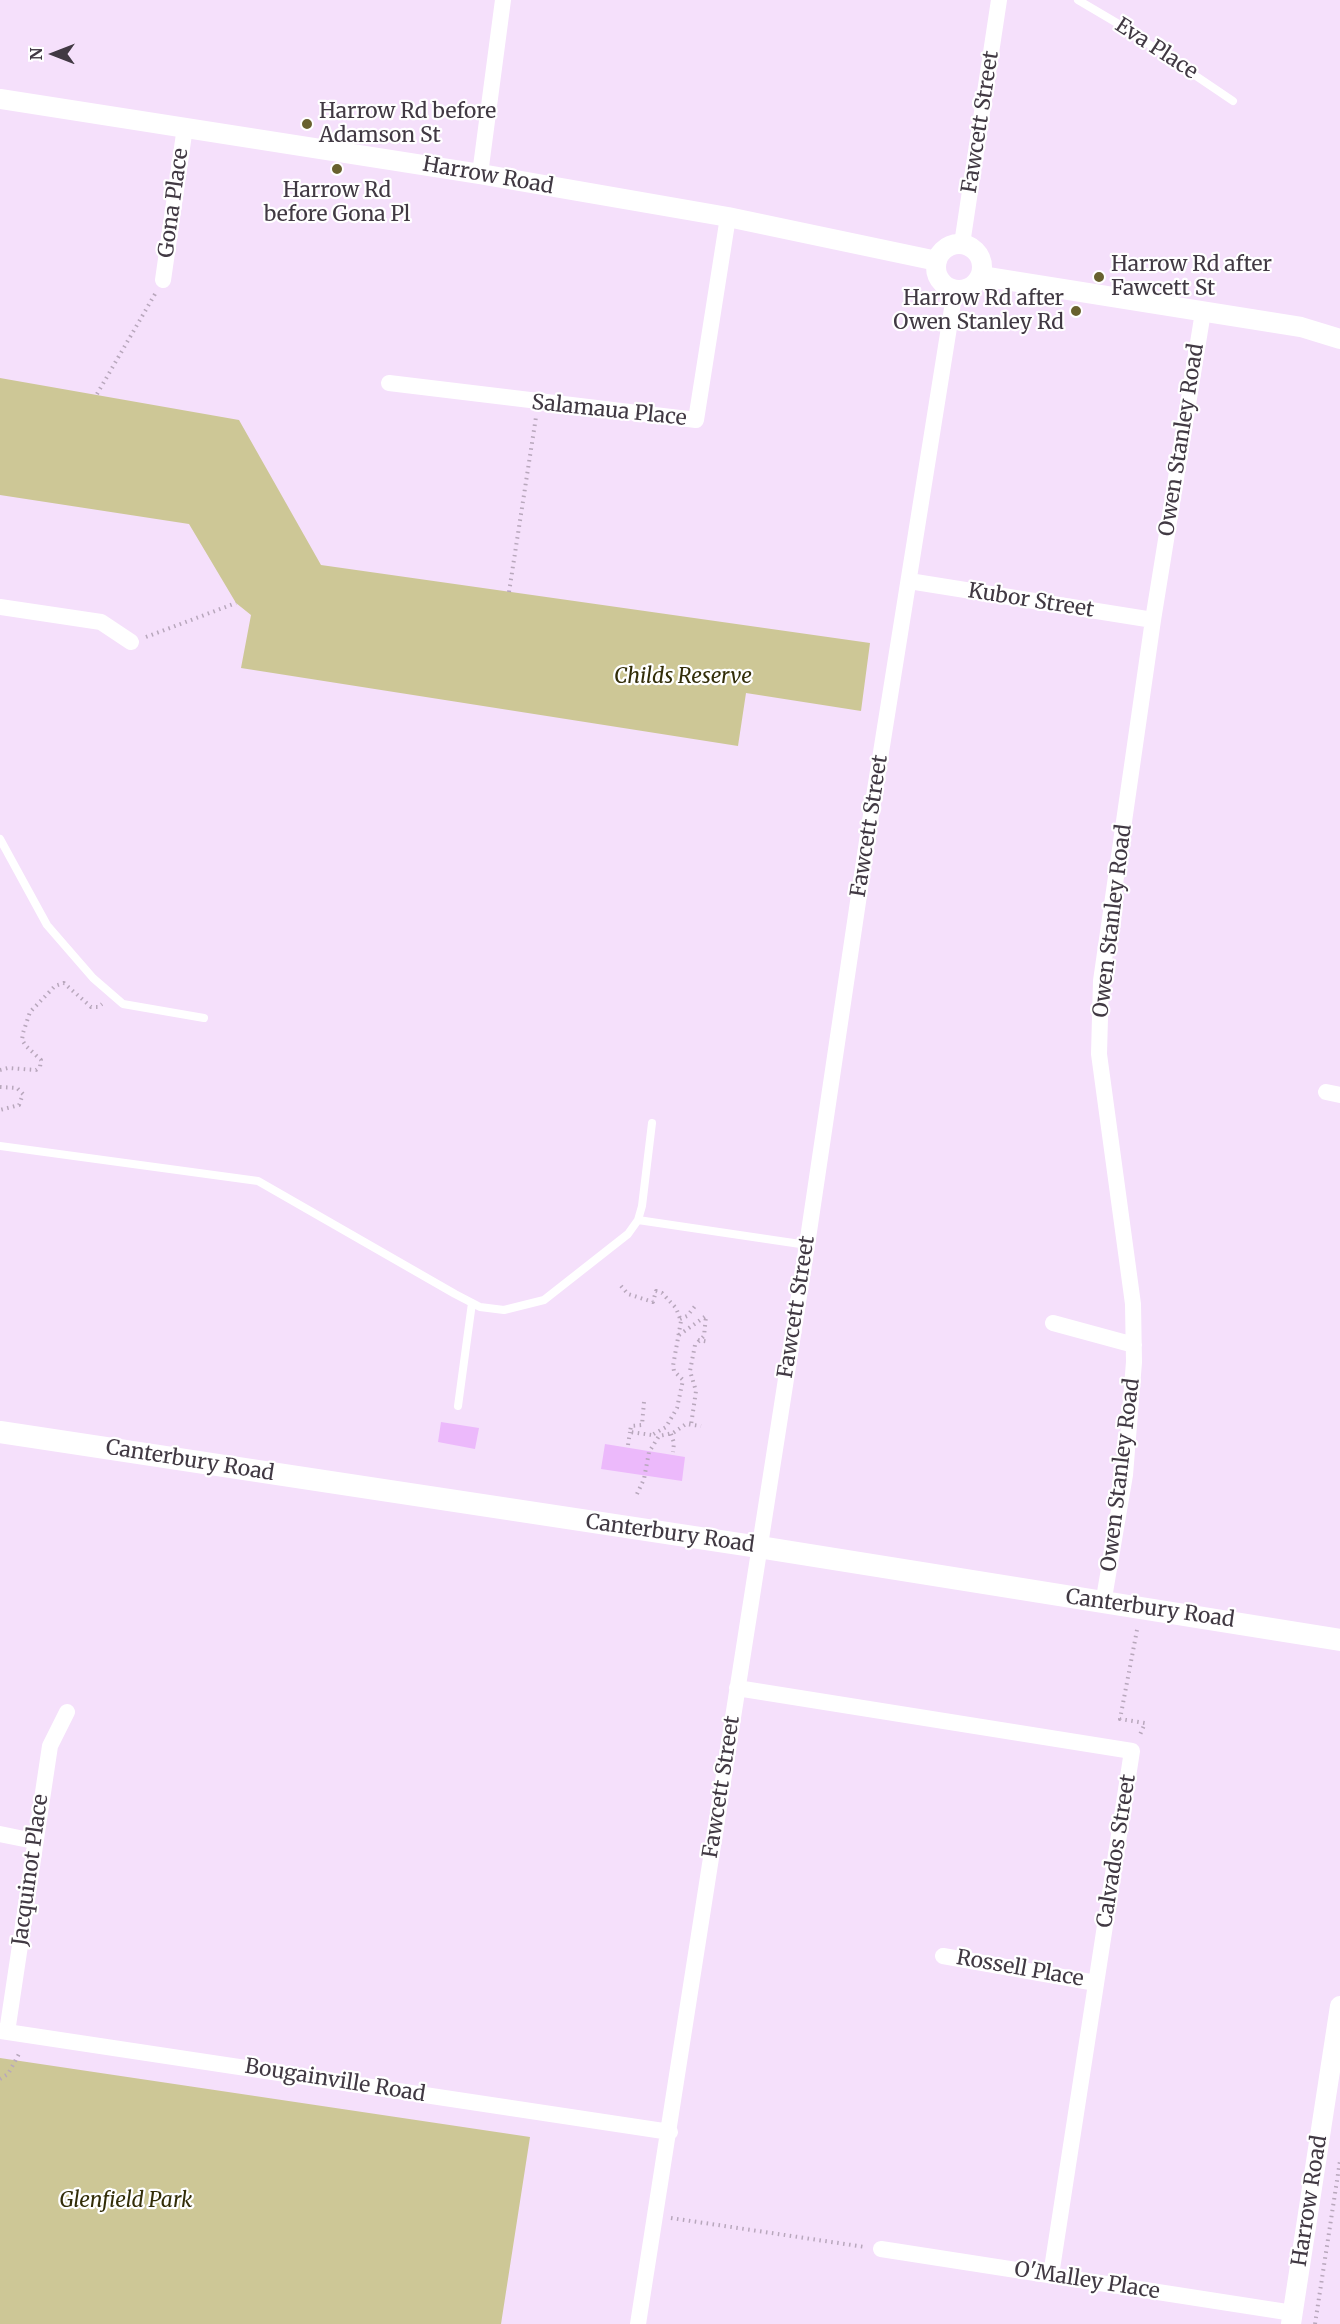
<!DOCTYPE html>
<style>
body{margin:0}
#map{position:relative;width:1340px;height:2324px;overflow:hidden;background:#f5e0fb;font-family:Merriweather,serif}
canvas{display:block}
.north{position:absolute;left:24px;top:24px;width:60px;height:60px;-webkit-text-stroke:4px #fff;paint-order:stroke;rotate:270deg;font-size:16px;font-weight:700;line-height:24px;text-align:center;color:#413943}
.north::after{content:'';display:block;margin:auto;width:21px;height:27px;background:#413943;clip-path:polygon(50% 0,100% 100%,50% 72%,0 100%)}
</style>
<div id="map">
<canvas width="1340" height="2324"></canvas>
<div class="north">N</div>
</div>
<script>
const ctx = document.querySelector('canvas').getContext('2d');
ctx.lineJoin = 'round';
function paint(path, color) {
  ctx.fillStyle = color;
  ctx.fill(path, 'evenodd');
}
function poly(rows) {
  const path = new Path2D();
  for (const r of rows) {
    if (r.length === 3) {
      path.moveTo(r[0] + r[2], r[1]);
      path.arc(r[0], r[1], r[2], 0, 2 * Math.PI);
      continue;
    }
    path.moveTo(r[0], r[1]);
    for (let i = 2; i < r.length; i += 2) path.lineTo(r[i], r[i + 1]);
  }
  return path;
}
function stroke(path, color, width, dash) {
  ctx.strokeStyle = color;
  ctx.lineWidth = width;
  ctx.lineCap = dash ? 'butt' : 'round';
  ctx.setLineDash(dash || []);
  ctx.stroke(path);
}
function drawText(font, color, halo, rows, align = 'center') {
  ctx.font = font + ' Merriweather,serif';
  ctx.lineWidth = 4.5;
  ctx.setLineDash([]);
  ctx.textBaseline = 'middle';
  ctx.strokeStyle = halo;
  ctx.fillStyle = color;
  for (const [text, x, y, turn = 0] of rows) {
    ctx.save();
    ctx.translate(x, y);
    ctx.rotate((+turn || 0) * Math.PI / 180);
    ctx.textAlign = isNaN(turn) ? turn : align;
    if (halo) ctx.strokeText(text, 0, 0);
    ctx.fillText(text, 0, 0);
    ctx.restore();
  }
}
paint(poly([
 [0,378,239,420,321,565,870,643,861,711,746,693,738,746,241,668,251,615,236,603,189,524,0,495],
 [0,2058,530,2137,501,2324,0,2324]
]), '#cdc796');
paint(poly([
 [441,1422,479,1428,475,1449,438,1442],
 [605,1444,685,1457,682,1481,601,1469]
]), '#ecb9fb');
stroke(poly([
 [97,394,155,294],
 [509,592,536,417],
 [146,637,236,603],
 [0,1070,8,1068,36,1070,40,1067,41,1060,26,1046,22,1040,23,1033,30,1012,55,986,64,983,91,1007,98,1007,102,1004],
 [0,1087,17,1088,23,1094,19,1105,0,1110],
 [621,1286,628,1294,653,1302,656,1291,662,1293,676,1308,681,1321,673,1366,674,1371,683,1380,677,1408,666,1427,652,1435],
 [680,1319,687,1316,696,1305],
 [679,1335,706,1316,704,1336,695,1345,690,1371,696,1391,691,1425],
 [698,1340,709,1342],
 [644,1402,642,1425,631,1426,630,1432,652,1435],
 [671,1434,674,1443,673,1452],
 [628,1445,630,1432],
 [637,1494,644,1479,649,1452,659,1436,673,1433,686,1424,701,1426],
 [1137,1630,1120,1719,1145,1723,1139,1737],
 [0,2079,8,2074,20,2052],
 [671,2218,865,2247],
 [1315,2324,1340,2161]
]), '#b8a7bc', 4, [1.5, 4.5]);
stroke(poly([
 [1078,0,1122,26,1233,101],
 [0,839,47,925,93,978,123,1004,204,1018],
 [0,1146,258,1181,455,1294,480,1307,504,1310,544,1300,628,1234,638,1220,642,1206,652,1123],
 [638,1220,807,1245],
 [458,1406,472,1303]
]), '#fff', 8);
stroke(poly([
 [480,174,503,0],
 [962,244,999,0],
 [163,280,185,127],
 [389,383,696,420,728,217],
 [909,581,1153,620],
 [0,607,101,622,131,642],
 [1326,1092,1340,1095],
 [1053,1323,1134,1345],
 [1103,1604,1125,1475,1134,1362,1133,1304,1099,1054,1101,981,1153,620,1203,312],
 [737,1688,1132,1751,1051,2275],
 [0,1834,34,1841],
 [943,1956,1096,1983],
 [0,2031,670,2132],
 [7,2032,50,1746,67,1712],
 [881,2249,1293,2313],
 [638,2324,807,1245,870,821,955,290]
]), '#fff', 16);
stroke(poly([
 [0,99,480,174,728,217,937,261],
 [959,267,23],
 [981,276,1301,327,1340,339],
 [1291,2324,1340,2006]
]), '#fff', 20);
stroke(poly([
 [0,1432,759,1547,1340,1640]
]), '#fff', 22);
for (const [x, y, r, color] of [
 [307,124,6,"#68612e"],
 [337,169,6,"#68612e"],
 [1099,277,6,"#68612e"],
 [1076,311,6,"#68612e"]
]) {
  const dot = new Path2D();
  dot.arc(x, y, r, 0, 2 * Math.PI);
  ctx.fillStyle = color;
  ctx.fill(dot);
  stroke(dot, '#fff', 2);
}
drawText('21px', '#413943', '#fff', [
 ["Eva Place",1156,49,33],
 ["Fawcett Street",981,122,-81],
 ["Harrow Road",488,176,10],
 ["Gona Place",174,203,-82],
 ["Salamaua Place",609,411,6],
 ["Owen Stanley Road",1182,440,-81],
 ["Kubor Street",1031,601,9],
 ["Fawcett Street",870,826,-81],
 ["Owen Stanley Road",1113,921,-83],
 ["Fawcett Street",797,1307,-81],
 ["Canterbury Road",190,1461,9],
 ["Owen Stanley Road",1121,1475,-83],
 ["Canterbury Road",670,1534,8],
 ["Canterbury Road",1150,1609,8],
 ["Fawcett Street",722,1787,-81],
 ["Calvados Street",1117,1851,-81],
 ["Jacquinot Place",31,1870,-82],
 ["Rossell Place",1020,1969,10],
 ["Bougainville Road",335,2081,9],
 ["Harrow Road",1310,2201,-81],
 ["O'Malley Place",1087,2281,9]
]);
drawText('21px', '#413943', '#fff', [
 ["Harrow Rd before",319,112],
 ["Adamson St",319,136],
 ["Harrow Rd",337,191,"center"],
 ["before Gona Pl",337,215,"center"],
 ["Harrow Rd after",1111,265],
 ["Fawcett St",1111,289],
 ["Harrow Rd after",1064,299,"right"],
 ["Owen Stanley Rd",1064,323,"right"]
], 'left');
drawText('italic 21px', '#322d08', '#fff', [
 ["Childs Reserve",683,677],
 ["Glenfield Park",126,2201]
]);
</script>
